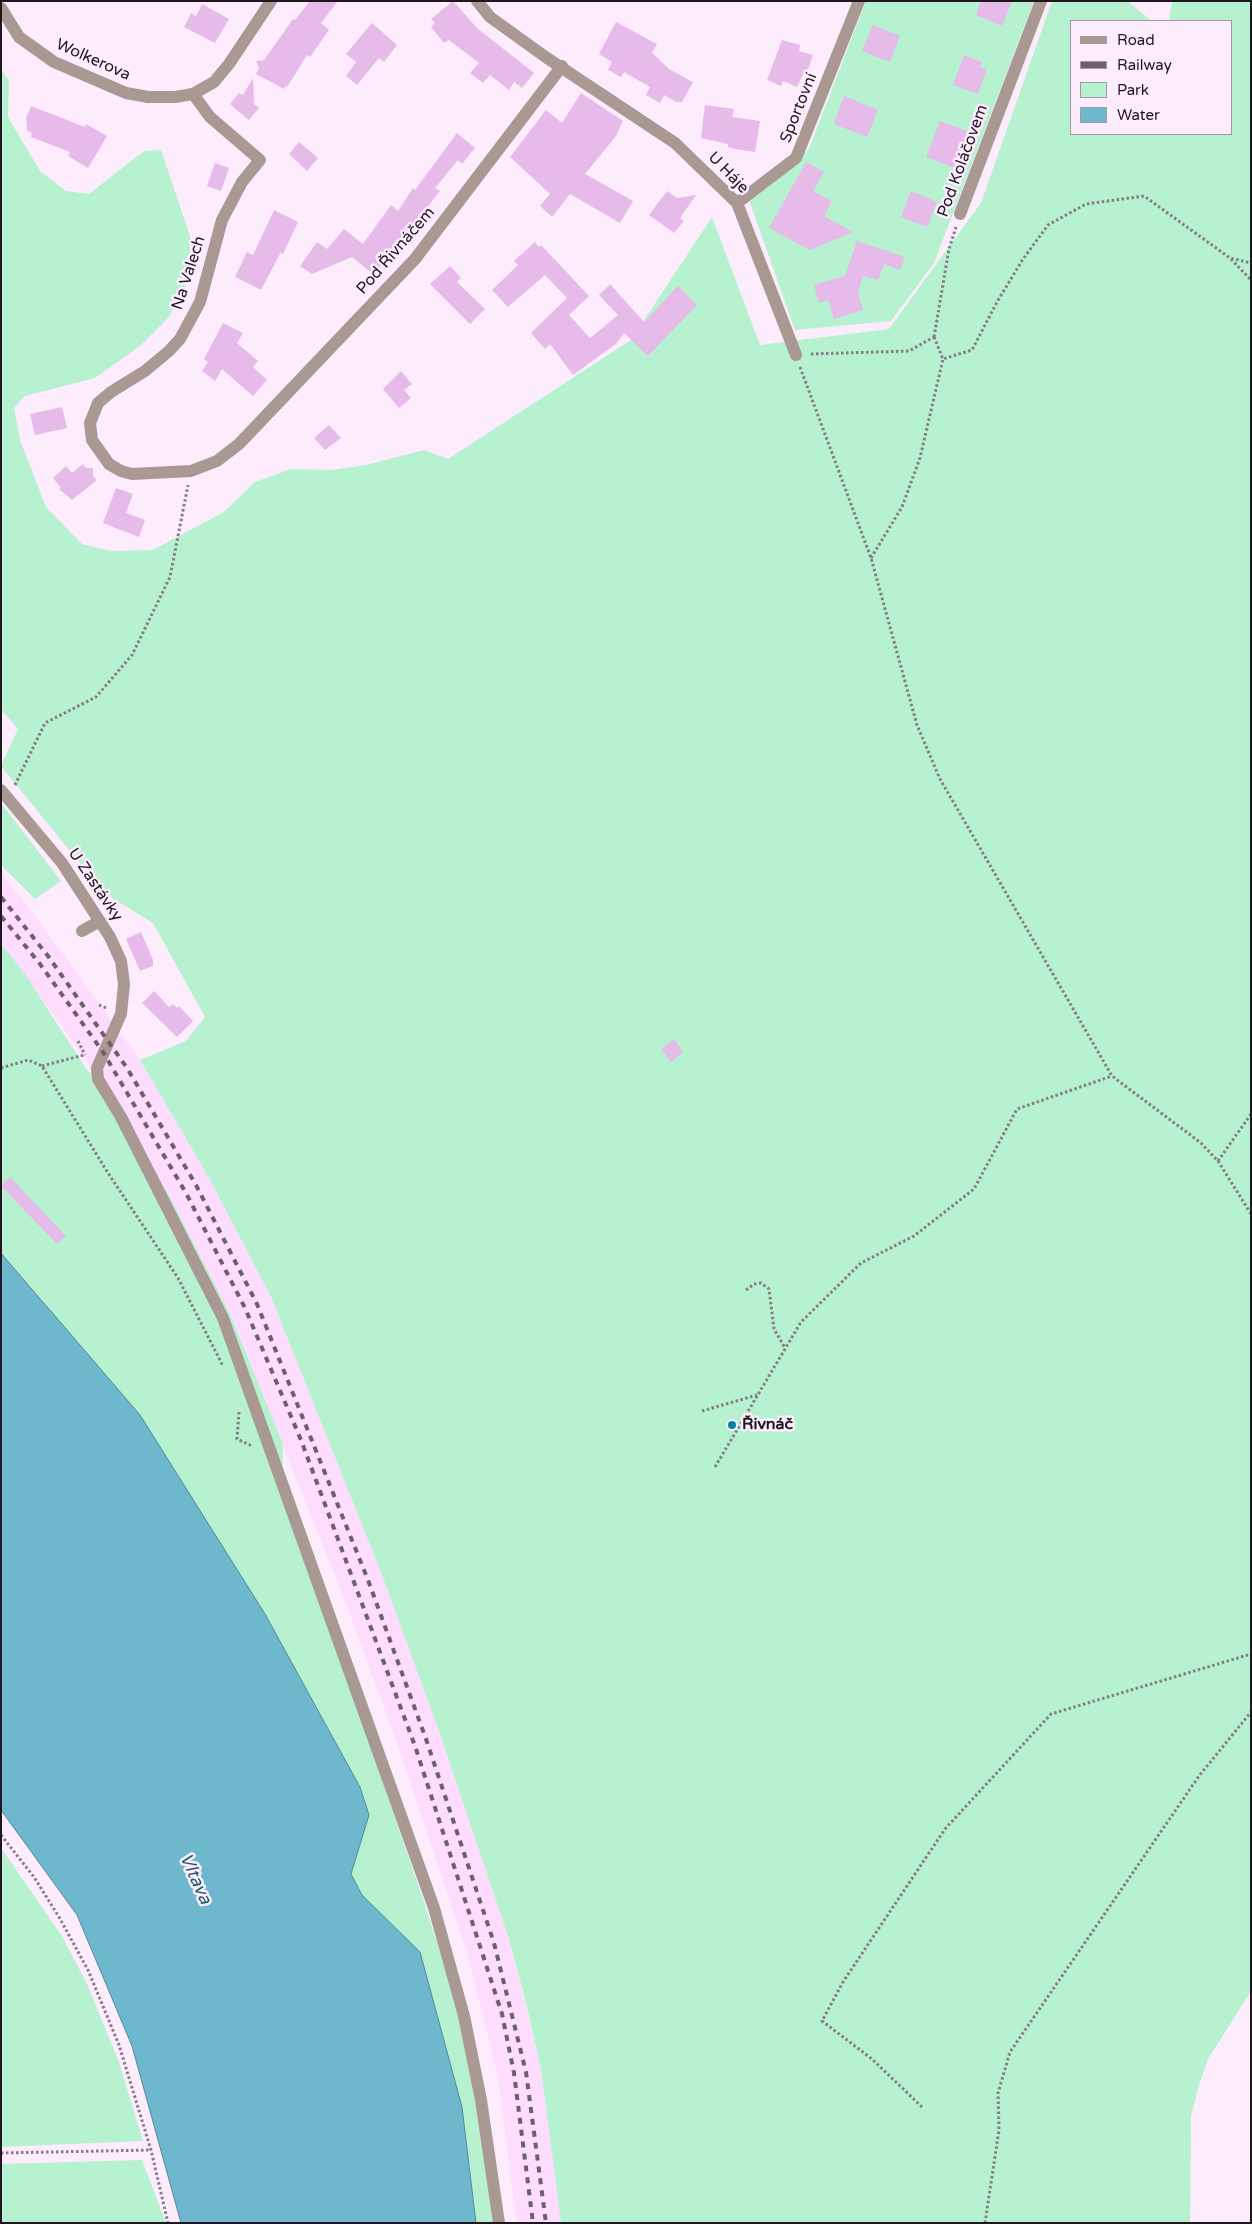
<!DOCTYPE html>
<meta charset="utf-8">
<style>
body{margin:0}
#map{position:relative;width:1252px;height:2224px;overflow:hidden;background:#fcecfc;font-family:"Varela Round",sans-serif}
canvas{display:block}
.frame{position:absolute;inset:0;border:2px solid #1f1620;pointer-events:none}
.legend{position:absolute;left:1070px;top:20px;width:162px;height:115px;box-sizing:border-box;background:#fcecfc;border:1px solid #a496a4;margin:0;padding:6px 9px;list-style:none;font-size:15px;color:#1f1620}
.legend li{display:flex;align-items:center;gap:10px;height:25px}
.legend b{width:25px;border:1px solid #a496a4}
</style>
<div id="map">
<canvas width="1252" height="2224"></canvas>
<div class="frame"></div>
<ul class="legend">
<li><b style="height:6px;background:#a99992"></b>Road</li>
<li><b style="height:6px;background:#6b606c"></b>Railway</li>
<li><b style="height:14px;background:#b6f2d0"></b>Park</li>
<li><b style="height:14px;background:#6eb8cd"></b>Water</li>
</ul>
</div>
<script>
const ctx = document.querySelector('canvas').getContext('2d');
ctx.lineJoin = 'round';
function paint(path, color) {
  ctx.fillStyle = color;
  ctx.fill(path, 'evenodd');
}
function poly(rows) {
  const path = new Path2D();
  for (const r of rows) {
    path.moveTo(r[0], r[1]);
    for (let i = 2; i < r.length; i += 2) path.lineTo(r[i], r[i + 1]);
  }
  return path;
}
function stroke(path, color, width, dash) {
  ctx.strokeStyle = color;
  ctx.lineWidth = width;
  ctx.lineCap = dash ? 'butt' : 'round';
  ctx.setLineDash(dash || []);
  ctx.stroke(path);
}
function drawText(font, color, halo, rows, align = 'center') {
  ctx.font = font + ' "Varela Round",sans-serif';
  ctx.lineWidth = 5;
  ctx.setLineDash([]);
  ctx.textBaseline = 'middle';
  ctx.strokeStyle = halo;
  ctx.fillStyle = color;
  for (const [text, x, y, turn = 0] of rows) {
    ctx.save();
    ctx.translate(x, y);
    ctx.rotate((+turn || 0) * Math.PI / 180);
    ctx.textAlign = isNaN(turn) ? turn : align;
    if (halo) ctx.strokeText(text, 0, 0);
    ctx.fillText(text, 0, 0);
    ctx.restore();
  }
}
paint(poly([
 [1,874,33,913,140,1060,209,1178,271,1297,382,1575,440,1734,509,1939,541,2069,561,2223,517,2223,498,2077,467,1952,399,1748,341,1590,231,1316,171,1199,103,1083,1,943]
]), '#fddcfe');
paint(poly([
 [866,1,1034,1,934,263,891,321,795,330,749,200,809,149],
 [1052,1,1127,1,1152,21,1071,21,1071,134,1231,134,1231,21,1169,21,1172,1,1251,1,1251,1991,1208,2059,1198,2088,1191,2117,1190,2223,561,2223,541,2069,526,2003,509,1939,440,1734,382,1575,271,1297,209,1178,140,1060,186,1041,205,1017,153,923,104,893,1,766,18,729,1,709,1,70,9,80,8,117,40,171,66,191,89,194,144,151,161,150,191,239,188,281,169,317,140,346,95,378,25,396,14,408,20,440,46,507,82,544,110,551,153,550,224,512,255,482,291,469,333,470,366,465,424,450,448,459,631,340,712,217,760,345,889,329,981,203],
 [1,803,61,881,35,899,1,865],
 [1,944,25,974,87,1070,103,1083,171,1199,231,1316,283,1444,282,1487,425,1905,461,2018,484,2136,495,2223,476,2223,462,2107,420,1952,362,1895,351,1874,369,1815,360,1787,265,1614,47,1305,1,1252],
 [1,1848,62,1936,87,1984,119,2062,143,2141,1,2147],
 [142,2160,166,2223,1,2223,1,2164]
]), '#b6f2d0');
const water = poly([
 [1,1253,140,1415,265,1614,360,1787,369,1815,351,1874,362,1895,420,1952,462,2107,476,2223,181,2223,132,2046,77,1915,1,1810,1,1253]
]);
paint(water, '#6eb8cd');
stroke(water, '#568799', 1);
paint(poly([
 [310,1,338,1,321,23,329,30,310,57,307,55,287,87,285,86,284,89,256,74,259,68,256,61,264,60,293,19,295,20],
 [453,1,477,28,534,73,522,88,514,82,509,90,490,75,483,83,470,73,479,63,449,40,444,43,431,27,435,23,431,19],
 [981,1,1012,1,1002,26,976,15],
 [202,4,229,19,215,43,184,27,191,13,196,16],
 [616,22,657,44,652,53,669,69,693,82,682,102,676,102,664,95,660,103,646,95,650,87,624,72,621,77,608,70,612,62,599,54],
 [372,23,397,45,384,62,379,58,357,85,346,76,356,62,346,54],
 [873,25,900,36,890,62,862,51],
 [782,40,800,45,799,51,813,55,807,72,805,70,797,87,783,81,781,86,767,80],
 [964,55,982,62,980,67,987,69,978,94,953,85],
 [253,78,254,104,259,108,249,120,230,104,239,93,243,95],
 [581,93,623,121,616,136,585,174,633,201,620,223,570,194,552,217,540,206,550,194,510,157,546,110,562,123],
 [844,96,878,110,867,137,834,124],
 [705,105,734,109,732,117,760,121,755,152,735,149,728,147,728,144,701,138],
 [31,106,85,127,86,124,107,136,88,168,68,156,70,152,31,137,32,133,27,130,26,118],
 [940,121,969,132,955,168,926,157],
 [457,133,475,148,462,164,458,160,435,188,440,191,374,275,352,257,312,274,300,266,317,242,327,249,344,229,363,244,391,205,398,211,413,188,415,190],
 [299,142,318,158,307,171,289,154],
 [806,162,824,172,813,191,832,201,824,216,853,232,810,250,769,228],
 [215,163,229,168,221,191,207,186],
 [667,191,677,198,696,195,680,218,684,221,674,233,649,215],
 [911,191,937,202,927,227,901,217],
 [274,210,298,222,283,254,281,252,261,290,235,277,247,252,253,255],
 [857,241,905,257,900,270,884,264,878,280,863,276,858,293,863,310,834,319,828,300,819,303,814,285,845,276],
 [535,242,539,247,541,245,589,296,569,315,590,338,618,315,599,295,610,284,644,322,678,286,697,305,648,356,624,333,617,343,573,375,550,344,545,349,531,333,567,298,545,275,508,307,492,290,518,265,514,261],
 [450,266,461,278,457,282,485,309,470,324,430,284],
 [223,323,243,333,237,343,258,361,253,367,267,380,253,396,222,369,215,381,202,371,208,362,204,359],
 [401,371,412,384,404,390,411,398,399,408,383,389],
 [62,407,67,428,35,435,30,414],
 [329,425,341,438,325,450,314,438],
 [83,464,86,468,93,468,93,476,97,480,72,500,59,489,61,488,53,478,66,466,72,473],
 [116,488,133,494,126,513,145,520,139,537,103,523],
 [141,932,153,960,153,966,140,971,126,939],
 [154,991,169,1007,173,1004,177,1008,179,1006,193,1021,177,1037,142,1003],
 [674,1039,683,1052,671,1062,661,1049],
 [10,1177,66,1236,57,1244,1,1186]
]), '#e6bae9');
stroke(poly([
 [1231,259,1251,280],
 [934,337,943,359,972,350,997,302,1023,259,1048,225,1086,204,1144,196,1230,258,1251,263],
 [934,337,949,249,956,227],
 [811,354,909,351,934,337],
 [800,367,871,558,917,725,940,779,1112,1076,1201,1143,1218,1161,1251,1214],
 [871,558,902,507,920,458,943,359],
 [15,785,45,723,96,697,132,655,170,577,188,485],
 [99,1005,106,1008],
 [78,1041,85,1055],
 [42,1066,84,1055],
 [1,1068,28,1060,42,1066,108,1173,178,1278,223,1366],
 [1218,1161,1251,1114],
 [746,1290,754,1284,761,1283,769,1289,774,1329,785,1348],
 [702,1411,757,1395],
 [239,1412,237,1439,250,1445,252,1444],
 [715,1467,801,1322,861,1263,914,1236,974,1189,1017,1109,1112,1076],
 [1,1835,34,1877,59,1917,88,1970,119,2045,151,2150,168,2223],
 [922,2107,872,2059,822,2021,843,1982,945,1829,1051,1714,1251,1654],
 [1,2153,151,2150],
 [985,2223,999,2130,998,2093,1010,2052,1199,1776,1251,1712]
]), '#877b87', 3, [2.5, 2.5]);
stroke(poly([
 [477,1,490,17,547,58,675,143,737,203,796,355],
 [1,8,19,37,54,62,126,93,148,97,175,97,193,94,214,82,229,64,271,1],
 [193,94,210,117,260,160,242,182,222,220,200,302,180,339,169,351,145,371,111,392,98,403,90,423,92,440,109,464,121,471,132,474,191,471,217,461,239,444,415,259,562,66],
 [737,203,796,158,859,1],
 [960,214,1041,1],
 [1,790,62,863,110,937,121,961,124,984,121,1014,97,1068,98,1079,121,1117,223,1318,434,1908,464,2016,481,2100,499,2223],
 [82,931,100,921]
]), '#a99992', 12);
stroke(poly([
 [1,897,48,956,127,1068,196,1185,257,1304,368,1580,426,1739,494,1943,526,2072,546,2223],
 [1,916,40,964,103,1052,186,1193,245,1308,301,1440,415,1746,502,2014,514,2073,533,2223]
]), '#6b606c', 4, [6, 6]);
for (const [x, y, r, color] of [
 [732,1425,5,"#0083a6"]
]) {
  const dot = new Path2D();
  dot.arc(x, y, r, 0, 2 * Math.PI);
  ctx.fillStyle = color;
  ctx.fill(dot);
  stroke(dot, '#fcecfc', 2);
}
drawText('16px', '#1f1620', '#fcecfc', [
 ["Wolkerova",93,60,24],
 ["Sportovní",799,108,-68],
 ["Pod Koláčovem",963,161,-70],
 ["U Háje",728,173,46],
 ["Pod Řivnáčem",396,251,-49],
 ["Na Valech",189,273,-72],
 ["U Zastávky",95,885,56]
]);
drawText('bold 16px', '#1f1620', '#fcecfc', [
 ["Řivnáč",742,1425]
], 'left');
drawText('italic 18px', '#215e6d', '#fcecfc', [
 ["Vltava",195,1879,66]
]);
</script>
